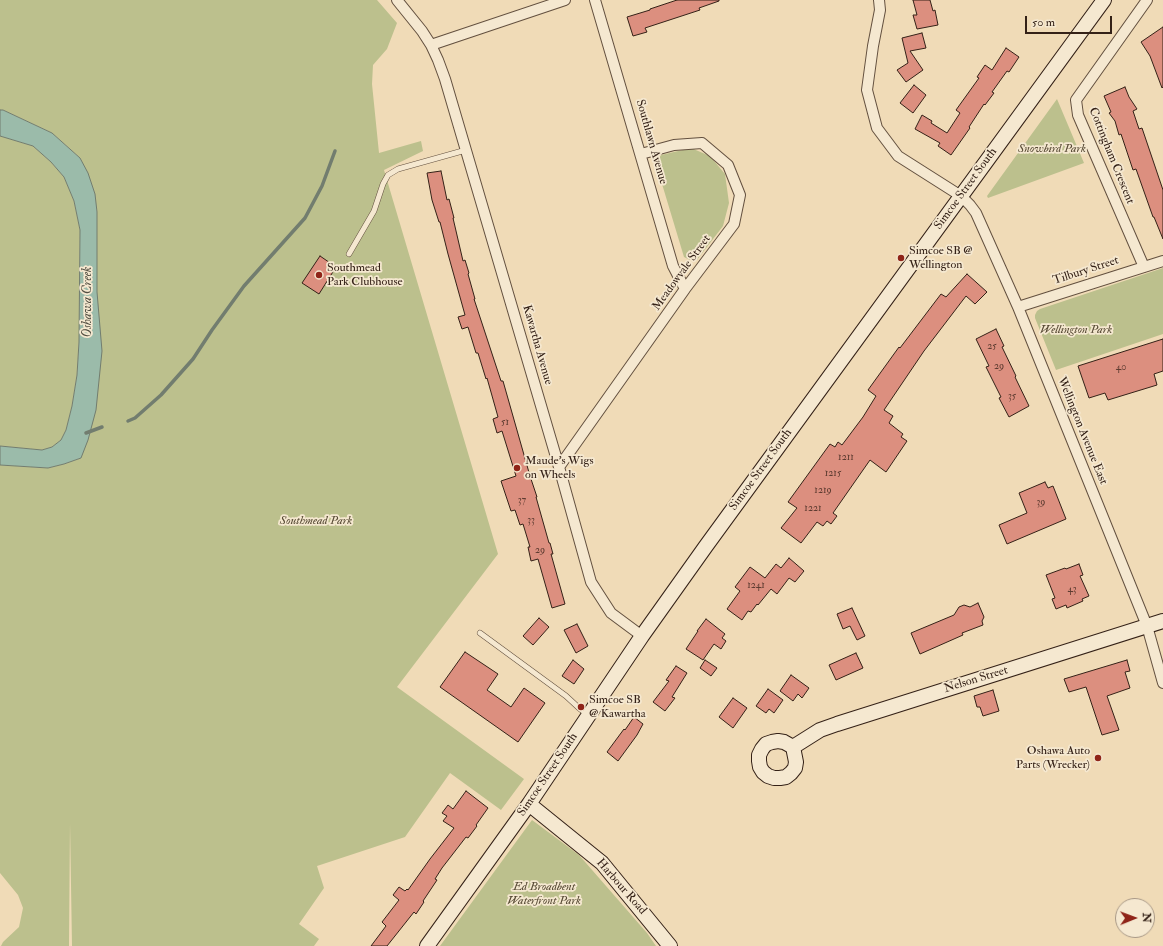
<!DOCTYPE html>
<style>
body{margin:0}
#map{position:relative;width:1163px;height:946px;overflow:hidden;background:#f0dbb7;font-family:"IM FELL Double Pica",serif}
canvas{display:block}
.north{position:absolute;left:1115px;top:898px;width:40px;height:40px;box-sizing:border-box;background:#f5e8d0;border:1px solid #a89886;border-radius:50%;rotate:89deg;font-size:11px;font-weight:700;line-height:16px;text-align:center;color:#342117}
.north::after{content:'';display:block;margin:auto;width:14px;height:18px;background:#8f2418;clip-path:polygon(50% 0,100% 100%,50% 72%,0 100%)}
.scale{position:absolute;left:1025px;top:16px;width:87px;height:18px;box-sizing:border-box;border:2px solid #342117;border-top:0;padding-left:5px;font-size:12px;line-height:14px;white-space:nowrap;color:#342117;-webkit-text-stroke:3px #f5e8d0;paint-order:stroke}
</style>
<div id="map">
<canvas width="1163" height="946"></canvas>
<div class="north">N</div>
<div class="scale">50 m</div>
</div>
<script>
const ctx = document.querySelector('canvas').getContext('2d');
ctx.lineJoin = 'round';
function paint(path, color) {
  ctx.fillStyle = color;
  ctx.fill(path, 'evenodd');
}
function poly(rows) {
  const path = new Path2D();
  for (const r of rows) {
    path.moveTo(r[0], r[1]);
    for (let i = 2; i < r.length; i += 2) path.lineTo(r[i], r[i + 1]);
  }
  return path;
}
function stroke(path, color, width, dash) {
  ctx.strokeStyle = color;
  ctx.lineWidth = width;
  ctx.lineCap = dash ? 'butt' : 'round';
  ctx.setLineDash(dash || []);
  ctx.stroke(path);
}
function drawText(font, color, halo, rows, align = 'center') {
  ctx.font = font + ' "IM FELL Double Pica",serif';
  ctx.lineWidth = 3.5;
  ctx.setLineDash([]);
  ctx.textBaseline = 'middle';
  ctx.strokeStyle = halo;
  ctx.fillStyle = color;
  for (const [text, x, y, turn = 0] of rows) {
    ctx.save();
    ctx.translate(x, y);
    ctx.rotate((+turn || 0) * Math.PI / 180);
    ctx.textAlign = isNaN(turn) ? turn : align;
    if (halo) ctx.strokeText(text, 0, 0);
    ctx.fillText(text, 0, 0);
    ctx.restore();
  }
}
paint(poly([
 [0,0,377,0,397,23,387,49,373,65,372,84,379,153,421,141,423,151,384,170,498,554,397,687,524,779,501,810,450,773,405,837,317,866,324,888,299,924,319,939,314,946,72,946,70,823,69,946,1,946,3,942,19,927,23,908,18,895,0,873,0,465,48,468,64,464,81,458,97,292,97,212,80,158,52,133,3,110,0,110],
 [1057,99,1084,163,988,198,987,196],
 [0,136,33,146,51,162,64,177,74,201,80,230,79,342,77,375,72,406,66,430,61,440,52,447,42,450,0,446],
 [691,148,710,156,725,174,729,203,723,226,697,260,690,260,684,257,656,164,661,155],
 [1163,268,1163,334,1056,370,1035,318,1035,315,1037,311,1040,309],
 [532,820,579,855,647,933,656,946,440,946]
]), '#bcc08d');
const water = poly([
 [0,110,3,110,52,133,80,158,88,173,95,194,97,212,97,292,102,351,96,410,88,440,81,458,64,464,48,468,0,465,0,446,42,450,52,447,61,440,66,430,72,406,77,375,79,342,80,230,74,201,64,177,51,162,33,146,0,136,0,110]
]);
paint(water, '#9bbbaa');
stroke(water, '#727d6f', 1);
stroke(poly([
 [128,421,135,418,161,395,193,359,212,330,244,286,305,218,322,186,335,151],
 [86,433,102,427]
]), '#727d6f', 3.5);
const building = poly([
 [677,0,719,0,719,1,699,8,700,10,645,28,647,32,633,36,627,17,650,10,650,9,677,0],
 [913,0,930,0,933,11,935,10,938,25,917,29,913,15,917,15,913,0],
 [1163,27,1163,87,1162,88,1150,56,1141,42,1163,27],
 [922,33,926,48,910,51,923,70,906,82,897,70,908,63,902,38,922,33],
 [1006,48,1019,57,1009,72,1007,71,992,92,994,93,985,105,984,104,969,127,970,128,951,155,938,146,940,143,915,129,922,115,932,121,931,123,947,133,960,113,956,110,979,78,977,77,985,65,992,70,1006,48],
 [914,85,926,95,913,113,900,103,914,85],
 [1125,87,1129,97,1137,109,1133,111,1139,129,1142,128,1163,190,1163,239,1154,217,1153,217,1136,169,1133,170,1121,134,1119,135,1115,121,1109,113,1111,112,1104,96,1125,87],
 [441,171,447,200,449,199,454,218,453,218,463,261,465,260,469,273,468,274,475,299,474,299,501,381,503,381,530,476,537,497,536,497,549,543,550,543,553,554,551,554,565,604,552,608,538,559,531,561,528,547,530,547,523,524,520,525,515,510,511,511,501,481,516,476,502,431,497,433,493,419,498,417,487,378,486,379,478,353,476,353,468,327,462,329,458,317,465,315,448,254,440,222,439,222,432,200,427,173,441,171],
 [320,256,336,267,319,294,302,283,320,256],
 [967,274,987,292,975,304,966,296,924,351,884,410,893,416,889,423,903,434,901,437,907,441,886,472,870,460,833,513,837,516,831,524,827,521,823,526,817,522,801,543,781,528,797,508,788,502,830,444,835,447,838,442,842,445,863,417,876,396,868,390,899,347,900,348,941,294,946,297,967,274],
 [996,329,1004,346,1002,347,1016,376,1015,377,1029,406,1009,417,999,398,1001,397,986,367,989,366,976,339,996,329],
 [1163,339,1163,371,1154,374,1157,385,1108,400,1105,393,1089,398,1078,366,1163,339],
 [1045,482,1048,488,1053,486,1066,519,1007,544,999,525,1027,513,1019,493,1045,482],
 [789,558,804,571,795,582,789,578,777,594,771,589,758,605,757,604,751,612,748,611,742,620,727,609,740,591,735,587,750,567,765,578,776,564,781,568,789,558],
 [1079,564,1083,575,1080,576,1089,596,1082,599,1083,601,1067,608,1066,605,1056,609,1052,599,1055,598,1046,575,1065,568,1066,569,1079,564],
 [978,603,984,617,982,621,983,625,962,633,963,635,920,654,911,633,954,615,959,607,964,605,970,607,978,603],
 [852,608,865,636,857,640,850,626,843,629,837,614,852,608],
 [539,618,549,627,533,645,523,636,539,618],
 [706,619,725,634,722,638,726,641,721,649,714,644,703,660,686,649,698,631,697,631,706,619],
 [577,624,588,646,576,653,564,630,577,624],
 [465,652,498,674,487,690,511,707,524,688,545,703,518,742,440,687,465,652],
 [856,653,863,668,836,680,829,665,856,653],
 [573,660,584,669,574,684,562,676,573,660],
 [705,660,717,668,711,676,700,668,705,660],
 [1127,660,1130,671,1125,672,1130,688,1107,696,1119,730,1102,735,1086,687,1069,692,1064,679,1127,660],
 [676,666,687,673,672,697,675,698,665,711,653,702,669,681,666,680,676,666],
 [791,675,809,688,802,698,798,694,793,701,780,691,791,675],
 [768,689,783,700,774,713,769,709,766,713,756,706,768,689],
 [993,690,999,711,983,716,980,707,977,707,974,696,993,690],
 [733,698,747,708,733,728,719,717,733,698],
 [634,717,643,724,637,735,618,761,607,752,624,729,625,730,634,717],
 [466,791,488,808,476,825,477,826,468,838,466,837,442,868,435,879,437,880,423,901,424,902,416,914,414,912,387,946,371,946,386,926,382,922,399,900,393,895,399,887,405,891,407,889,408,890,430,859,454,828,443,821,447,816,442,813,448,805,453,809,466,791]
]);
paint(building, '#dc8f7f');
stroke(building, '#342117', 1);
const lane = poly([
 [349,254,374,211,383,184,388,175,398,169,466,150],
 [480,633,566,696,579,708,587,714]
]);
const street = poly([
 [397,0,422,31,431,45,438,60,445,79,559,467,591,582,611,613,642,636],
 [595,0,673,266,685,289],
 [879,0,880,10,873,46,867,90,877,128,898,156,961,196,970,205,976,213,1018,307,1147,626,1163,683],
 [431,45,565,0],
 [1144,267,1078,115,1076,100,1147,0],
 [1018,307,1163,261],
 [559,467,685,289,734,224,740,195,728,165,702,143,674,145,641,154]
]);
const secondary = poly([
 [793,747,796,762,795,768,791,773,786,777,780,778,774,778,768,776,763,772,760,767,759,761,759,755,762,749,766,744,772,742,778,741,784,742,793,747,820,730,837,724,1163,621],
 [529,804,602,863,670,946],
 [427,946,529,804,642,636,706,546,1104,0]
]);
stroke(lane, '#63503f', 6);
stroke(street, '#63503f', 12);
stroke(secondary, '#342117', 16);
stroke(lane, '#f5e8d0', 5);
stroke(street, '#f5e8d0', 10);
stroke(secondary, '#f5e8d0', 14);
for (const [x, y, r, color] of [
 [901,258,4,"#8f2418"],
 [319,275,4,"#8f2418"],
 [517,468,4,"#8f2418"],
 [581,707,4,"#8f2418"],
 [1098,758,4,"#8f2418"]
]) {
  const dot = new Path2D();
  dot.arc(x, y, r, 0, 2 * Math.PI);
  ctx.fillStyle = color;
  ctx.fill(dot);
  stroke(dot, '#f5e8d0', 1.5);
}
drawText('10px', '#5e3c31', null, [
 ["25",992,347],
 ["29",999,367],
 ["40",1121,368],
 ["35",1012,397],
 ["51",505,423],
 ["1211",846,458],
 ["1215",833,474],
 ["1219",823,491],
 ["37",522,501],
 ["39",1041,503],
 ["1221",813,509],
 ["33",531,521],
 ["29",540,551],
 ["1241",756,586],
 ["43",1072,590]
]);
drawText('12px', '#342117', '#f5e8d0', [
 ["Southlawn Avenue",651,142,74],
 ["Cottingham Crescent",1111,156,68],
 ["Simcoe Street South",966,189,-54],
 ["Tilbury Street",1086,271,-18],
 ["Meadowvale Street",682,273,-54],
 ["Kawartha Avenue",537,345,74],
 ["Wellington Avenue East",1082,431,68],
 ["Simcoe Street South",761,470,-54],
 ["Nelson Street",976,680,-17],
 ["Simcoe Street South",548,775,-56],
 ["Harbour Road",621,887,49]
]);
drawText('italic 12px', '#564934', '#f5e8d0', [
 ["Snowbird Park",1052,149],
 ["Wellington Park",1076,330],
 ["Southmead Park",316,521],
 ["Ed Broadbent",544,887],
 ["Waterfront Park",544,901]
]);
drawText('12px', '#342117', '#f5e8d0', [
 ["Simcoe SB @",909,251],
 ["Wellington",909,265],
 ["Southmead",327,268],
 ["Park Clubhouse",327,282],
 ["Maude's Wigs",525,461],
 ["on Wheels",525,475],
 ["Simcoe SB",589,700],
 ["@ Kawartha",589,714],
 ["Oshawa Auto",1090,751,"right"],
 ["Parts (Wrecker)",1090,765,"right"]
], 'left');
drawText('italic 13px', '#534f43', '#f5e8d0', [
 ["Oshawa Creek",88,302,-90]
]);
</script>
